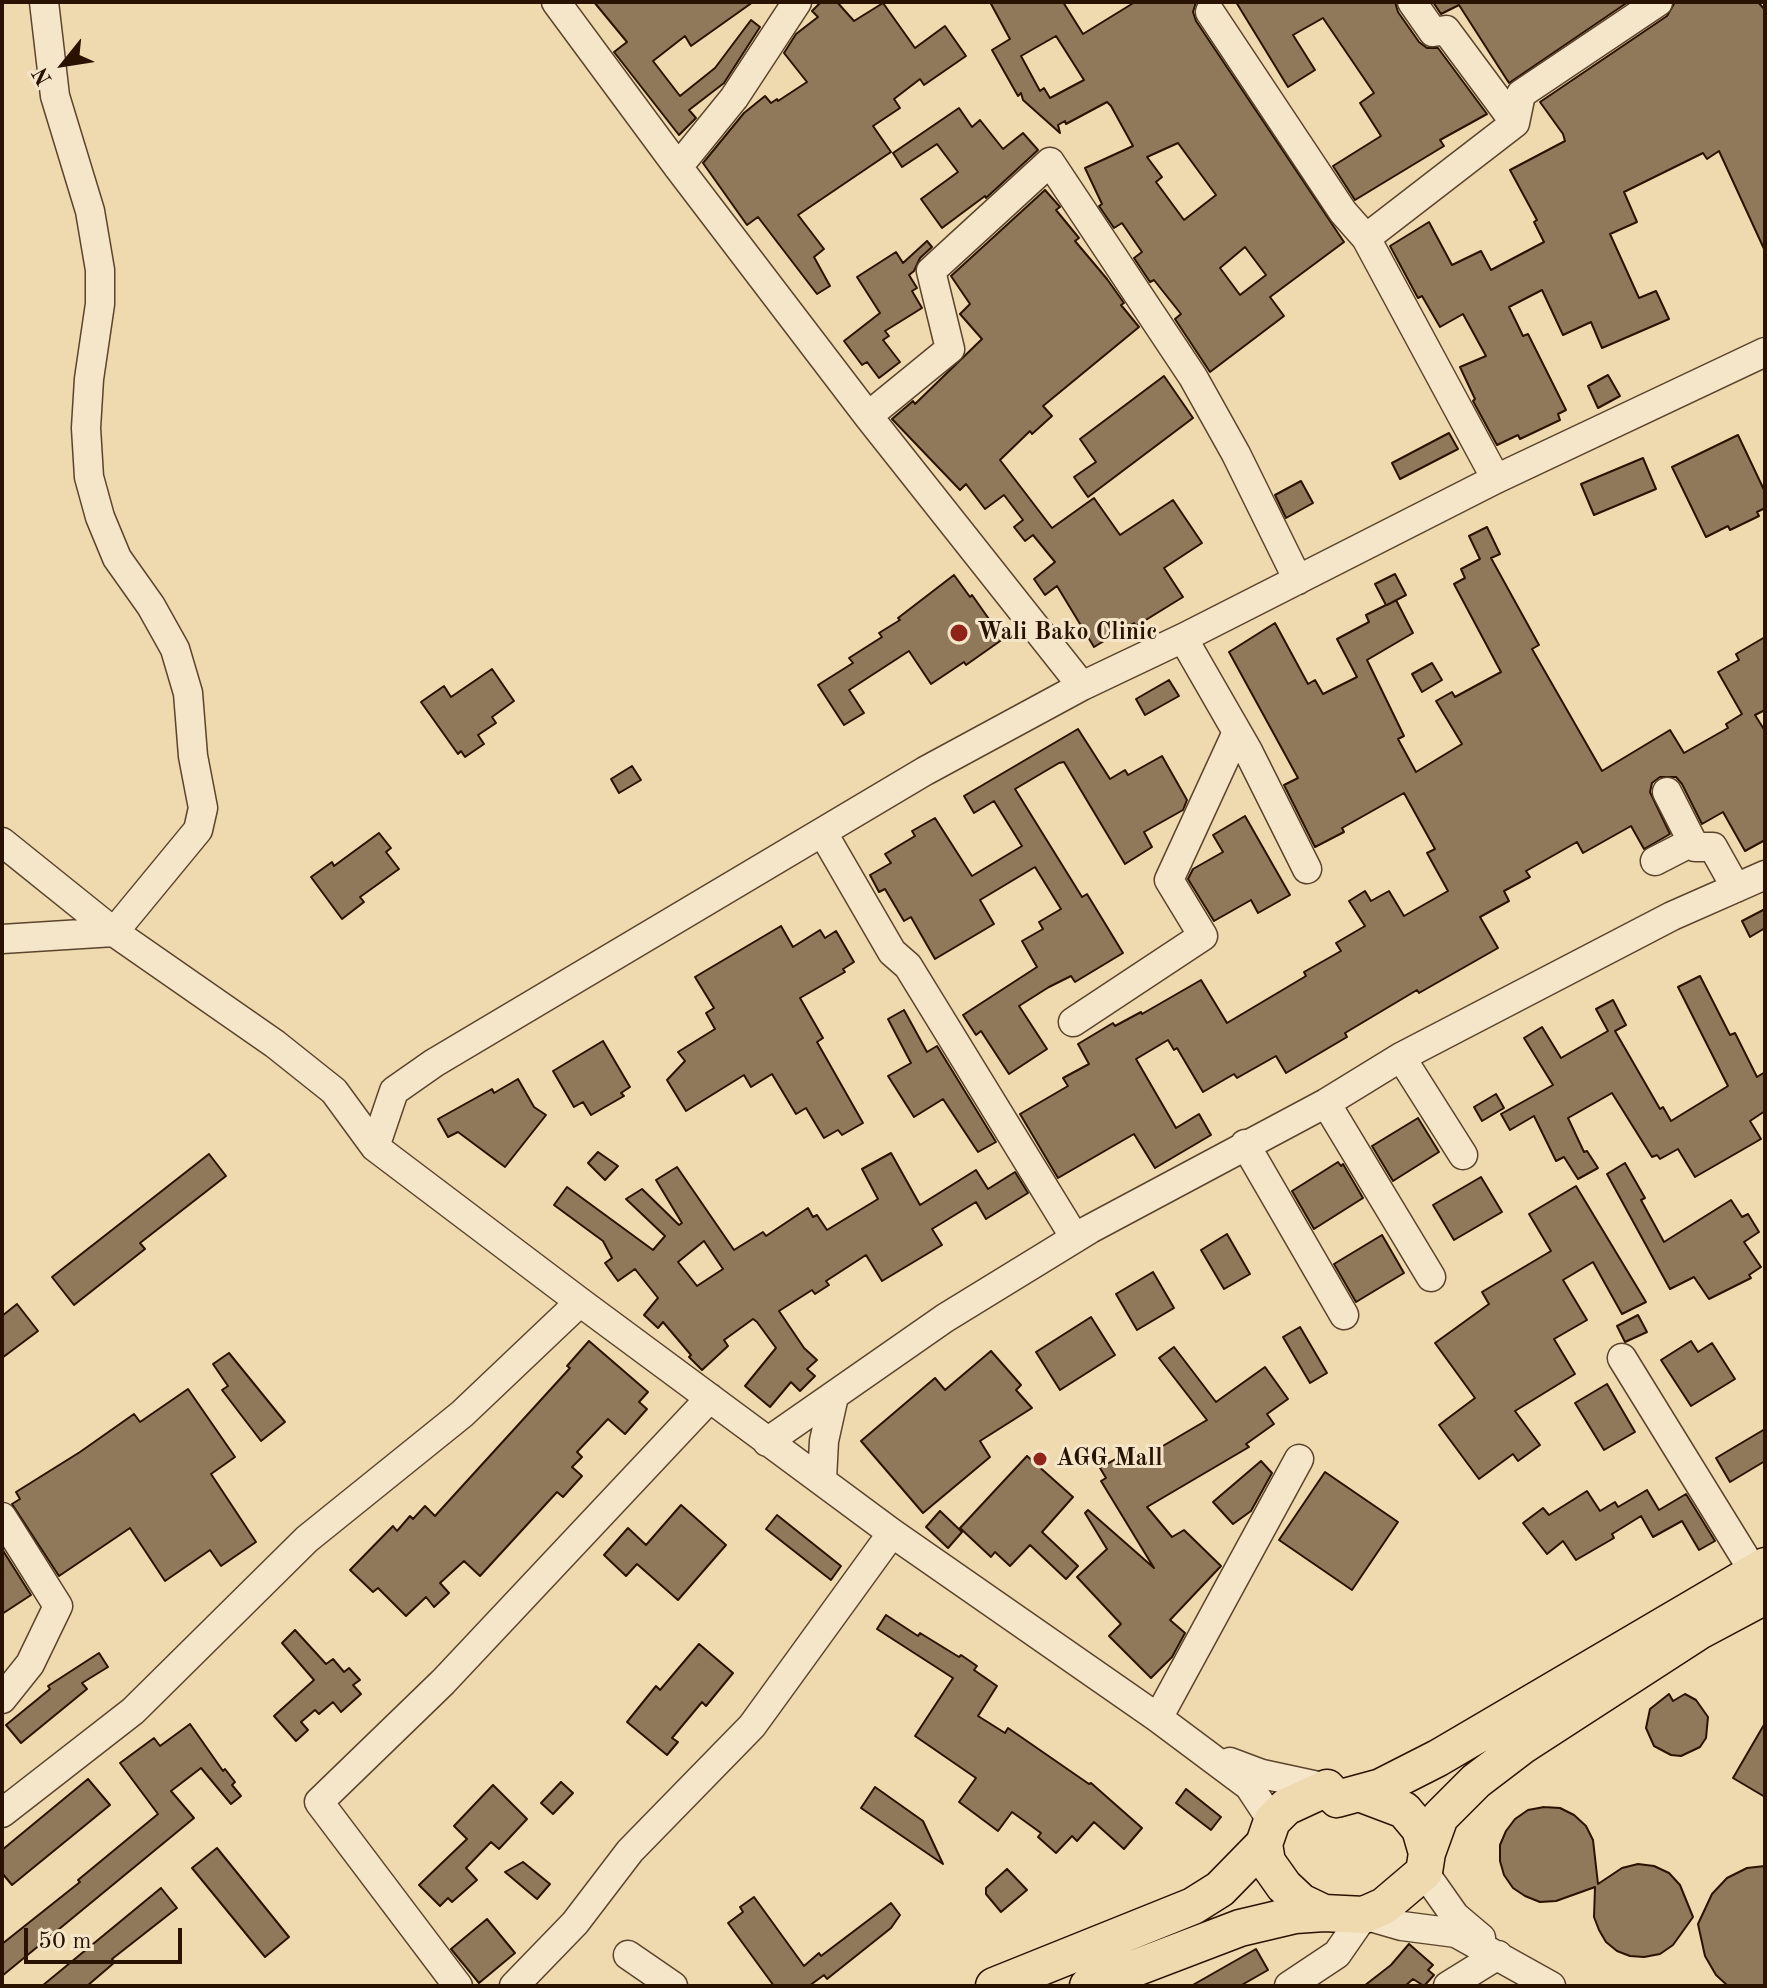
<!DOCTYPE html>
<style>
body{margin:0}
#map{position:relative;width:1767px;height:1988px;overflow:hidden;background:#efd9ae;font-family:"Old Standard TT",serif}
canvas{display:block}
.frame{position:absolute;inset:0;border:4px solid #2a1200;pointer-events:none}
.north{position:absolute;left:24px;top:24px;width:80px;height:80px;-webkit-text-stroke:6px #f5e6ca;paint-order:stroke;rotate:240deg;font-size:22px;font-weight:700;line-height:32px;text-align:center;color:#2a1200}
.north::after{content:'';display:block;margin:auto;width:28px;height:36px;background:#2a1200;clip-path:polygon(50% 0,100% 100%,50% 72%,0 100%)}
.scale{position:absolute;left:24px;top:1928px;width:158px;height:36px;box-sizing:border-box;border:4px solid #2a1200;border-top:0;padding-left:10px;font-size:24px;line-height:28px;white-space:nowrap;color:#2a1200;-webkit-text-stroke:6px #f5e6ca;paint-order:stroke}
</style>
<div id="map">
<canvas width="1767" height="1988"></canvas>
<div class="frame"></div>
<div class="north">N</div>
<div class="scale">50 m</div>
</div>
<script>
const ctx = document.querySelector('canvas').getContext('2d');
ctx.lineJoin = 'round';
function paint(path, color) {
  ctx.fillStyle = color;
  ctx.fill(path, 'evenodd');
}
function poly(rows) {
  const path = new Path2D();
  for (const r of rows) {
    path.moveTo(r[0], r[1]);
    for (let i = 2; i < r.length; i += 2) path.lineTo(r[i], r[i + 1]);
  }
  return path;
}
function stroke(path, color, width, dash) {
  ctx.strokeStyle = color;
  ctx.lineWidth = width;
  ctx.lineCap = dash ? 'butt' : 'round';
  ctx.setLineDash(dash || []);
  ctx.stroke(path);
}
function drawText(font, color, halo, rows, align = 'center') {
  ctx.font = font + ' "Old Standard TT",serif';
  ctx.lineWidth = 6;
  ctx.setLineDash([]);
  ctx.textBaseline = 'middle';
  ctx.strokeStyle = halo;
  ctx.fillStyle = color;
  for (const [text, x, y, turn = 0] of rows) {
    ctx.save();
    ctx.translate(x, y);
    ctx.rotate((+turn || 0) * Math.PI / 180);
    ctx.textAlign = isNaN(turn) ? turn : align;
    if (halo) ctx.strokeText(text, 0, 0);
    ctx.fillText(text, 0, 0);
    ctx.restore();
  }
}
const building = poly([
 [594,2,753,2,691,46,685,36,653,61,680,96,715,68,751,20,760,27,724,83,689,110,696,118,679,135,614,52,627,42,594,2],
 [821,2,837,2,854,21,883,3,915,48,945,26,966,56,924,85,920,79,894,99,900,108,873,126,891,152,798,215,824,249,814,257,830,286,817,294,758,217,747,225,703,163,744,113,765,96,771,103,777,99,778,101,807,82,784,53,796,34,818,17,812,11,821,2],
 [990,2,1063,2,1083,34,1135,2,1196,2,1193,12,1196,21,1344,242,1270,297,1284,316,1210,372,1175,319,1181,314,1154,280,1150,282,1134,258,1142,252,1122,223,1114,228,1099,206,1102,204,1085,168,1133,146,1111,106,1107,102,1066,124,1065,121,1058,125,1060,133,1023,100,1021,93,1018,96,992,50,1010,39,990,2],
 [1056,36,1084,80,1050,98,1044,88,1040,91,1021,56,1056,36],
 [1178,143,1216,195,1184,220,1156,182,1162,177,1147,157,1178,143],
 [1245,247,1266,275,1240,295,1220,268,1245,247],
 [1236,2,1395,2,1398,12,1419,42,1427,48,1438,48,1487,114,1440,140,1444,146,1355,200,1333,166,1381,136,1360,103,1374,93,1323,18,1293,35,1315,70,1288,87,1236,2],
 [1433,2,1628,2,1509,83,1459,5,1441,14,1433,2],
 [1675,2,1758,2,1765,10,1765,251,1719,151,1707,159,1703,153,1624,192,1637,222,1610,234,1639,298,1656,291,1669,319,1602,348,1591,322,1563,335,1542,290,1509,307,1523,336,1528,334,1566,410,1558,414,1560,420,1520,439,1518,435,1497,445,1473,401,1475,399,1460,367,1486,356,1463,314,1440,327,1422,296,1418,298,1390,246,1429,222,1452,265,1481,251,1491,270,1544,242,1534,222,1537,220,1510,170,1565,141,1563,134,1540,102,1667,16,1675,2],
 [959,108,972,127,980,120,1003,149,1023,133,1038,150,986,198,985,196,942,228,921,199,958,172,937,144,902,167,893,153,959,108],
 [1045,190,1060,207,1056,210,1079,238,1075,241,1107,279,1124,303,1121,305,1139,327,1043,406,1052,416,1032,434,1030,431,1000,460,1052,528,1094,498,1120,535,1173,500,1202,543,1164,568,1183,597,1136,626,1134,623,1094,647,1057,586,1045,595,1034,579,1055,562,1033,535,1025,541,1014,527,1023,520,1004,495,985,509,966,484,960,490,892,419,913,401,915,404,982,339,960,314,970,304,951,276,1045,190],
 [927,241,932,247,920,258,914,271,909,275,917,288,912,291,922,308,885,331,889,336,883,340,900,362,879,378,867,362,862,365,844,341,880,313,857,277,896,252,903,263,927,241],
 [1608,375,1620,396,1598,408,1588,386,1608,375],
 [1164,376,1193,418,1088,497,1074,477,1096,462,1080,439,1164,376],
 [1449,433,1458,449,1400,479,1392,463,1449,433],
 [1738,435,1765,492,1765,508,1757,512,1759,516,1730,530,1728,526,1706,537,1672,467,1738,435],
 [1643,458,1656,489,1594,515,1581,484,1643,458],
 [1301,481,1313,503,1286,518,1275,495,1301,481],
 [1487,527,1500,554,1491,558,1539,645,1532,649,1602,771,1670,730,1684,753,1728,728,1726,724,1742,714,1718,672,1739,660,1736,654,1765,637,1765,710,1755,715,1765,731,1765,840,1745,851,1723,812,1702,824,1682,784,1676,777,1660,777,1652,783,1650,792,1670,834,1644,849,1631,826,1583,853,1577,842,1526,871,1530,877,1504,891,1509,901,1480,917,1498,948,1419,993,1417,990,1345,1033,1347,1037,1286,1073,1276,1056,1237,1078,1234,1074,1203,1092,1177,1048,1174,1050,1168,1040,1136,1059,1176,1128,1199,1114,1211,1135,1155,1168,1134,1134,1058,1178,1020,1114,1068,1086,1063,1078,1089,1064,1078,1044,1113,1023,1115,1026,1141,1012,1142,1014,1201,980,1227,1023,1306,976,1304,972,1341,951,1336,943,1365,926,1349,901,1365,891,1371,901,1389,891,1404,916,1448,891,1427,853,1435,849,1404,793,1342,828,1344,832,1315,847,1284,785,1298,778,1229,652,1275,623,1308,684,1315,680,1323,694,1357,677,1337,639,1369,622,1366,615,1386,605,1375,584,1395,574,1406,595,1387,605,1396,600,1413,633,1367,660,1404,736,1398,739,1416,772,1462,744,1436,701,1452,692,1455,697,1501,672,1454,584,1465,578,1461,569,1480,559,1469,536,1487,527],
 [954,575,970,597,972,595,1003,639,966,665,964,662,931,684,909,651,849,690,864,713,844,725,818,685,853,663,849,658,882,637,879,633,900,620,898,618,954,575],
 [1432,663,1442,680,1422,692,1412,674,1432,663],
 [492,669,514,701,492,717,496,723,478,735,484,744,465,757,461,751,458,754,421,702,444,686,451,697,492,669],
 [1169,680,1179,696,1145,715,1136,699,1169,680],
 [1078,729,1110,779,1125,770,1128,775,1162,756,1187,800,1183,810,1144,832,1152,847,1125,864,1064,762,1059,763,1015,789,1082,897,1087,894,1123,953,1075,982,1071,976,1049,987,1019,1006,1047,1049,1009,1074,981,1031,976,1035,963,1015,1037,967,1022,941,1043,929,1039,922,1061,909,1035,867,980,900,994,924,935,959,911,917,904,921,885,889,879,892,870,875,891,863,885,854,915,836,912,831,935,818,972,876,1022,846,994,801,974,813,964,796,1078,729],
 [632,766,641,780,619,793,611,779,632,766],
 [1245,816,1290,895,1258,913,1251,900,1214,921,1188,879,1193,869,1223,852,1213,835,1245,816],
 [379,833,391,848,386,852,399,869,360,897,364,902,342,919,311,877,332,862,334,866,379,833],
 [1765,909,1765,928,1750,937,1742,921,1765,909],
 [781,926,793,947,820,930,825,938,836,931,854,962,843,969,845,972,800,998,823,1038,817,1042,863,1123,842,1135,838,1130,824,1138,806,1108,796,1114,772,1074,751,1087,744,1075,686,1111,667,1080,685,1061,678,1052,715,1029,706,1013,714,1008,695,977,781,926],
 [1700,976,1730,1035,1735,1033,1757,1077,1765,1072,1765,1111,1750,1121,1761,1139,1695,1177,1678,1149,1660,1159,1657,1155,1652,1157,1612,1093,1568,1118,1584,1152,1587,1151,1598,1168,1578,1179,1564,1157,1556,1161,1534,1116,1510,1130,1501,1114,1553,1085,1524,1038,1542,1027,1561,1058,1608,1031,1596,1009,1613,1000,1626,1025,1615,1031,1660,1109,1663,1107,1671,1121,1728,1086,1678,987,1700,976],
 [904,1010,927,1052,937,1046,996,1142,978,1152,943,1099,914,1117,888,1076,911,1063,888,1019,904,1010],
 [603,1041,630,1087,621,1093,624,1096,591,1115,583,1102,574,1107,553,1071,603,1041],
 [518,1079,534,1107,546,1115,505,1167,458,1132,448,1137,438,1119,492,1089,494,1093,518,1079],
 [1496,1094,1504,1108,1482,1121,1474,1107,1496,1094],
 [1418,1118,1439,1152,1393,1181,1372,1146,1418,1118],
 [598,1152,618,1166,605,1180,588,1163,598,1152],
 [891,1153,920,1205,976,1170,988,1189,1015,1172,1028,1193,986,1219,976,1202,932,1229,942,1245,882,1281,866,1255,826,1281,829,1285,815,1294,812,1290,779,1311,804,1348,817,1360,807,1369,815,1376,800,1391,791,1382,770,1407,745,1386,776,1348,757,1322,753,1319,724,1340,728,1346,702,1370,689,1357,691,1355,663,1322,658,1328,644,1315,658,1298,635,1269,618,1281,605,1263,612,1258,603,1241,554,1205,567,1187,653,1250,665,1236,626,1199,642,1189,679,1225,682,1223,656,1180,677,1167,734,1250,763,1232,766,1236,808,1208,813,1217,817,1215,827,1230,878,1199,862,1169,891,1153],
 [704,1241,723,1269,697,1286,678,1262,704,1241],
 [209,1154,226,1176,140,1243,145,1249,74,1305,52,1277,209,1154],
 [1338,1162,1341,1166,1343,1164,1363,1198,1314,1229,1292,1191,1338,1162],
 [1625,1163,1645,1198,1641,1200,1664,1242,1731,1200,1742,1217,1748,1214,1759,1232,1744,1242,1761,1267,1749,1275,1751,1278,1709,1299,1694,1277,1670,1289,1607,1174,1625,1163],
 [1481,1177,1502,1212,1454,1240,1433,1205,1481,1177],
 [1576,1186,1646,1302,1622,1314,1593,1262,1563,1280,1587,1320,1554,1339,1575,1374,1515,1411,1540,1445,1518,1461,1513,1454,1479,1479,1439,1425,1475,1398,1435,1343,1489,1304,1482,1292,1551,1251,1529,1214,1576,1186],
 [1227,1234,1250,1274,1224,1289,1201,1250,1227,1234],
 [1382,1235,1404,1273,1356,1302,1334,1264,1382,1235],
 [1153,1272,1174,1308,1137,1330,1116,1294,1153,1272],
 [17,1304,38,1331,2,1358,2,1316,17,1304],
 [1638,1315,1647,1332,1625,1342,1617,1326,1638,1315],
 [1091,1317,1115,1355,1060,1390,1036,1352,1091,1317],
 [1300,1327,1327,1373,1310,1383,1283,1337,1300,1327],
 [589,1341,648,1392,639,1402,647,1409,625,1434,608,1419,577,1452,582,1457,572,1467,582,1476,563,1497,557,1492,480,1576,464,1561,440,1583,449,1593,434,1607,426,1597,406,1616,378,1588,373,1592,350,1570,393,1526,397,1531,410,1516,413,1519,425,1506,435,1516,570,1368,567,1366,589,1341],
 [1691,1341,1698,1352,1712,1343,1735,1379,1691,1406,1661,1360,1691,1341],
 [1174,1347,1216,1402,1265,1367,1288,1399,1267,1414,1274,1424,1246,1444,1249,1447,1147,1507,1172,1537,1184,1530,1221,1566,1170,1620,1185,1633,1172,1657,1151,1678,1109,1636,1121,1624,1077,1577,1107,1549,1085,1513,1088,1510,1154,1568,1101,1481,1106,1478,1100,1468,1133,1449,1139,1460,1207,1420,1159,1358,1174,1347],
 [991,1351,1021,1385,1016,1390,1032,1408,980,1441,990,1457,923,1513,861,1441,935,1378,945,1390,991,1351],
 [229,1353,285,1422,261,1441,222,1390,228,1386,213,1364,229,1353],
 [1607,1384,1635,1432,1604,1450,1575,1403,1607,1384],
 [188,1389,235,1457,211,1474,256,1542,221,1566,210,1550,165,1581,130,1528,59,1576,12,1504,20,1499,16,1492,80,1452,134,1414,140,1422,188,1389],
 [1765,1429,1765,1461,1730,1482,1716,1458,1765,1429],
 [1027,1456,1073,1497,1042,1532,1078,1566,1066,1579,1030,1545,1010,1566,995,1552,991,1557,960,1528,1027,1456],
 [1261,1461,1272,1473,1251,1511,1233,1524,1213,1502,1261,1461],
 [1325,1472,1398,1522,1352,1590,1279,1540,1325,1472],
 [1647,1490,1659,1510,1686,1494,1715,1541,1699,1550,1682,1521,1653,1537,1641,1516,1612,1534,1614,1538,1576,1560,1563,1541,1547,1554,1523,1523,1543,1508,1549,1515,1587,1491,1600,1511,1615,1502,1618,1507,1647,1490],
 [681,1505,726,1545,678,1600,637,1564,626,1576,604,1555,628,1528,646,1545,681,1505],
 [940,1511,962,1532,948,1548,926,1527,940,1511],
 [777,1515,841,1566,831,1580,766,1529,777,1515],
 [2,1549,31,1595,2,1614,2,1549],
 [886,1615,918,1636,920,1633,959,1657,961,1655,977,1666,974,1670,997,1686,978,1716,1005,1733,1008,1728,1089,1784,1091,1783,1142,1828,1124,1849,1094,1822,1077,1841,1072,1836,1056,1853,1038,1837,1041,1833,1012,1812,998,1831,959,1802,976,1778,915,1736,953,1678,877,1629,886,1615],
 [295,1630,326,1664,333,1659,344,1672,349,1668,360,1680,353,1685,361,1694,341,1712,333,1702,319,1714,315,1710,301,1722,308,1730,296,1741,274,1716,314,1680,282,1643,295,1630],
 [699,1644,733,1673,706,1706,702,1702,672,1738,678,1742,667,1755,627,1722,656,1686,660,1690,699,1644],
 [99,1653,108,1667,82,1683,87,1689,21,1743,6,1725,50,1689,48,1686,99,1653],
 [1669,1694,1673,1701,1685,1694,1696,1700,1708,1717,1706,1738,1700,1747,1681,1756,1671,1755,1654,1746,1646,1728,1650,1709,1669,1694],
 [1765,1723,1765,1797,1733,1778,1765,1723],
 [190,1724,223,1771,225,1769,235,1782,232,1785,241,1796,231,1804,201,1768,171,1791,194,1818,2,1976,2,1944,80,1882,78,1880,158,1814,120,1763,154,1738,160,1746,190,1724],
 [88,1779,110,1805,12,1885,2,1873,2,1850,88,1779],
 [561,1782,573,1793,553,1814,541,1803,561,1782],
 [493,1785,527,1819,499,1849,491,1842,466,1868,477,1880,452,1902,448,1898,440,1906,419,1885,467,1839,454,1826,493,1785],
 [875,1787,923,1821,943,1864,861,1808,875,1787],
 [1186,1789,1221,1817,1211,1830,1176,1803,1186,1789],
 [1544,1807,1560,1808,1574,1815,1586,1826,1593,1840,1598,1884,1622,1868,1638,1864,1654,1866,1669,1873,1680,1885,1693,1917,1673,1945,1660,1954,1644,1957,1630,1956,1617,1951,1606,1942,1599,1930,1594,1917,1595,1887,1556,1901,1540,1902,1525,1896,1513,1888,1504,1875,1500,1861,1500,1845,1506,1831,1515,1819,1528,1810,1544,1807],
 [217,1848,289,1937,265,1957,192,1868,217,1848],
 [523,1862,550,1884,537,1899,505,1872,523,1862],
 [1765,1866,1765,1986,1728,1986,1716,1975,1705,1956,1698,1924,1712,1894,1727,1878,1747,1868,1765,1866],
 [1007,1869,1027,1890,1001,1912,986,1894,986,1888,1007,1869],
 [161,1888,177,1908,112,1959,115,1962,87,1986,42,1986,161,1888],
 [754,1897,804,1966,819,1953,821,1956,891,1903,900,1915,891,1928,827,1979,824,1975,809,1986,774,1986,728,1923,743,1912,740,1907,754,1897],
 [487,1919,515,1953,479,1983,451,1949,487,1919],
 [1409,1944,1433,1965,1428,1970,1434,1975,1424,1986,1413,1979,1405,1986,1364,1986,1391,1965,1409,1944],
 [1256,1949,1268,1970,1240,1986,1191,1986,1256,1949]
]);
paint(building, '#90795a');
stroke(building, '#2a1200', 2);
const minor = poly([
 [556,2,678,167,868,416,1082,686],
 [1412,2,1433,32,1446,30,1515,123],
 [1210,12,1343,212,1366,238],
 [678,167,734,98,797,2],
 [868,416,950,349,931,271,1050,162,1193,377,1236,454,1298,580],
 [1496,479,1366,238,1515,123,1521,94,1658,2],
 [1183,638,1248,751,1307,869],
 [1667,792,1695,847,1713,847,1736,888],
 [823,833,892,952,908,966,1075,1238],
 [2,842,114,932,275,1044,334,1091,375,1147,580,1302,892,1533,1158,1718,1249,1786,1272,1821],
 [1655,861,1692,842],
 [2,939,114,932,198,830,203,808,193,756,188,693,175,649,151,606,117,558,100,517,89,477,86,428,89,379,100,304,100,270,90,211,55,96,44,2],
 [1073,1022,1203,936,1169,880,1237,732],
 [1401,1057,1463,1155],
 [1326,1103,1431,1277],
 [1245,1144,1344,1315],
 [375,1147,394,1091,434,1063,925,771,1082,686,1183,638,1496,479,1765,352],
 [1622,1358,1754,1572],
 [767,1442,945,1318,1090,1229,1326,1103,1401,1057,1672,916,1765,875],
 [822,1479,824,1441,834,1396],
 [2,1517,58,1606,30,1664,2,1699],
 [1158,1718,1299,1459],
 [1230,1762,1262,1774,1327,1788],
 [2,1813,133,1711,307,1539,462,1414,580,1302],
 [1424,1872,1455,1916,1481,1938],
 [628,1955,673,1986],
 [458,1986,319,1802,443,1682,710,1398],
 [514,1986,575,1923,630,1851,752,1726,892,1533],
 [1289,1986,1337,1954,1364,1915,1402,1926,1456,1933,1551,1986],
 [1448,1986,1498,1955]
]);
const major = poly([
 [1327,1788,1337,1799,1359,1793,1404,1810,1420,1829,1427,1853,1424,1872,1384,1906,1364,1915,1324,1913,1301,1902,1284,1886,1267,1862,1264,1844,1272,1821,1286,1807,1327,1788],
 [1359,1793,1381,1787,1438,1758,1765,1566],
 [1427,1853,1440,1817,1476,1781,1522,1746,1701,1630,1765,1596],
 [994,1986,1193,1906,1220,1889,1264,1844],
 [1088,1986,1240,1928,1295,1915,1324,1913]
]);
stroke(minor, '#5b442c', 31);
stroke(major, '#2a1200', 39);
stroke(minor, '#f5e6ca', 28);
stroke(major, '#efd9ae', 36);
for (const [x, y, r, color] of [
 [959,633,10,"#8f2418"],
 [1040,1459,8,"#8f2418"]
]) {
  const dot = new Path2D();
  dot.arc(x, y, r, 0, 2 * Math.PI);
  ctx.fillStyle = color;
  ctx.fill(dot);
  stroke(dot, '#f5e6ca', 3);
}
drawText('bold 24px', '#2a1200', '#f5e6ca', [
 ["Wali Bako Clinic",977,633],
 ["AGG Mall",1056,1459]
], 'left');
</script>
